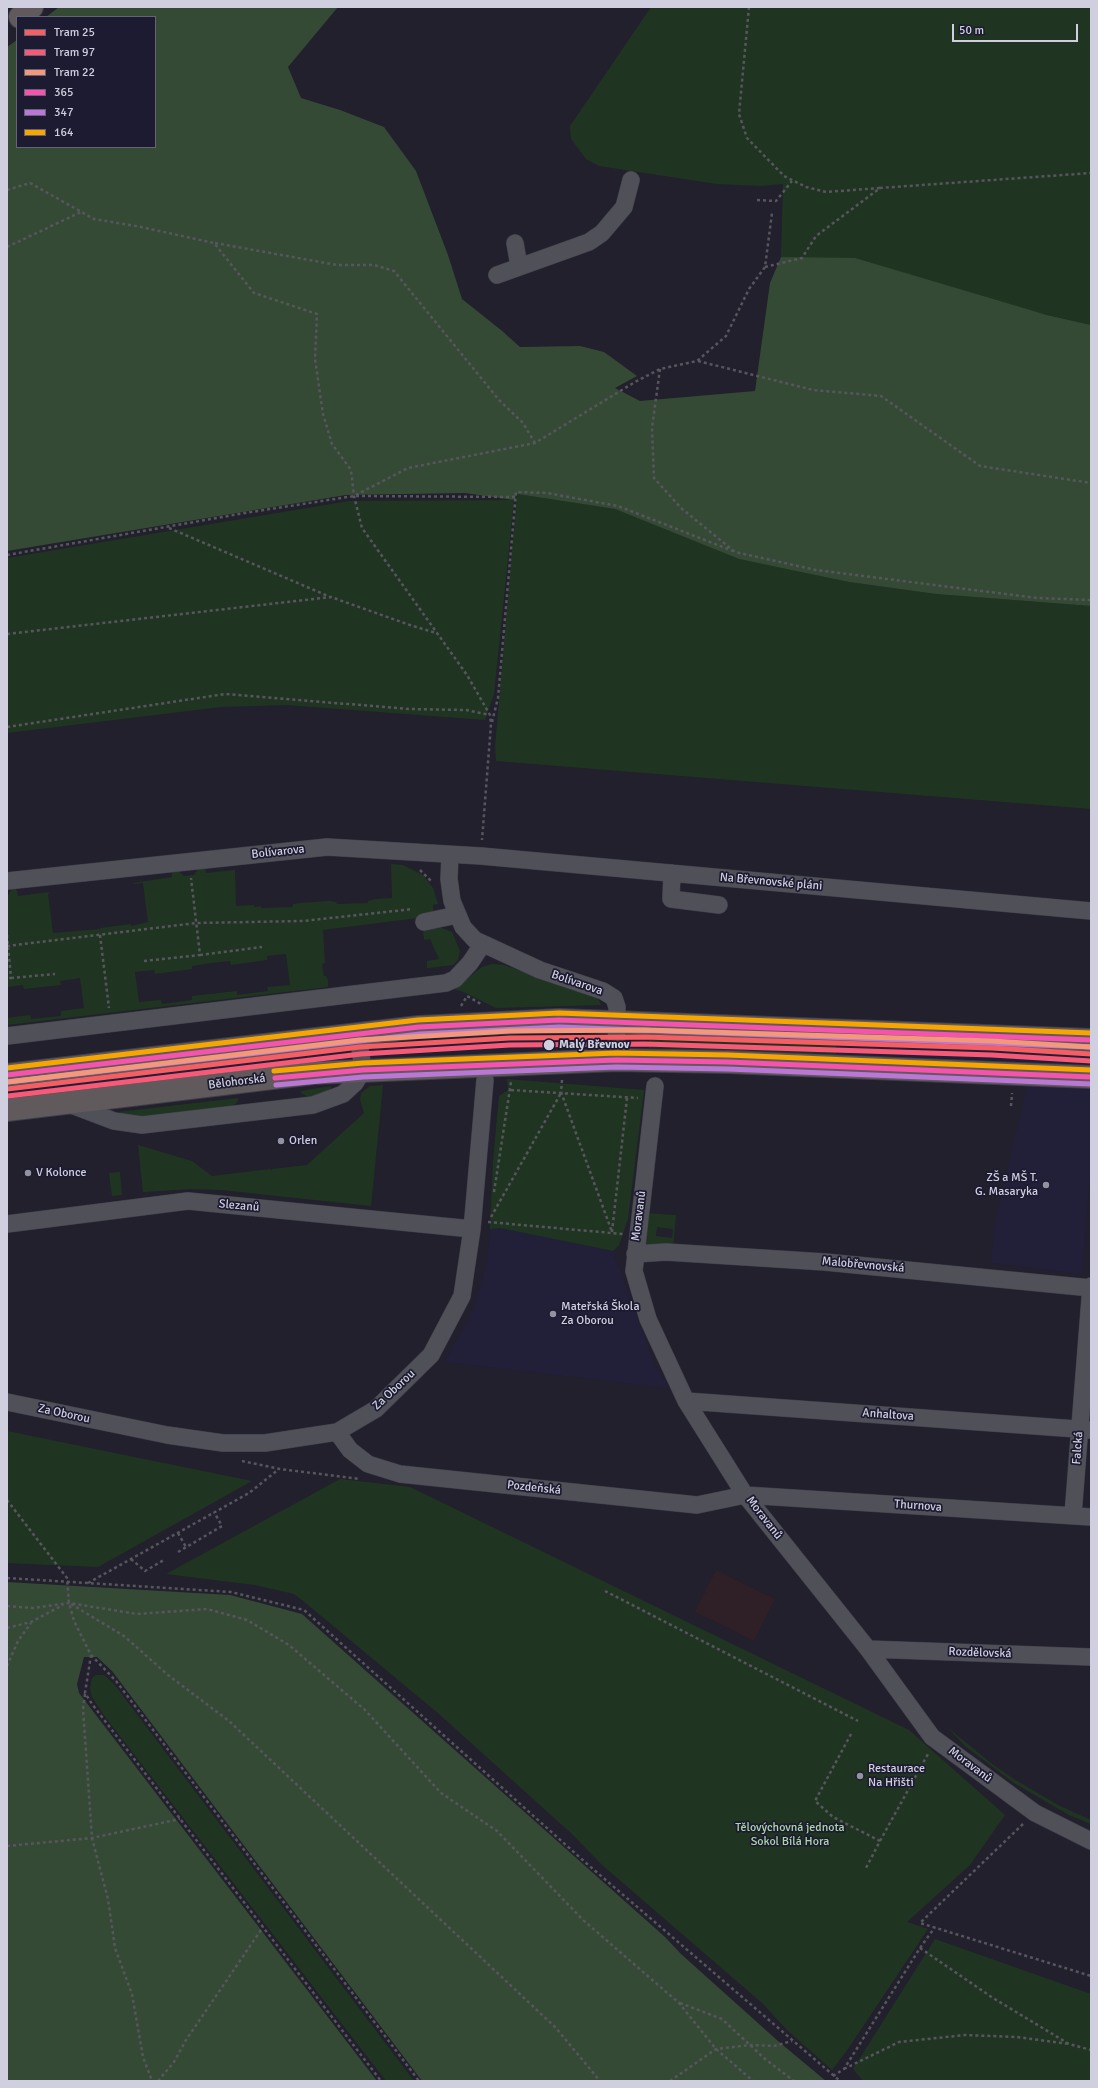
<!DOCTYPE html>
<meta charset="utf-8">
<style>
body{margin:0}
#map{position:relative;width:1098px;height:2088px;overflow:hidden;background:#21202c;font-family:Signika,sans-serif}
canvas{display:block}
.frame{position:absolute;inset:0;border:8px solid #d0cfdf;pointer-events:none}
.legend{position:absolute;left:16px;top:16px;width:140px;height:132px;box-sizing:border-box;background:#1d1b31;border:1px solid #656377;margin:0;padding:5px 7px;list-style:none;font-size:12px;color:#d0cfdf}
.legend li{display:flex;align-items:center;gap:8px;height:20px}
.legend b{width:20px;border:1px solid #656377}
.scale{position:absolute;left:952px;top:24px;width:126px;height:18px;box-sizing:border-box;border:2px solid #d0cfdf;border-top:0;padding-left:5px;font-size:12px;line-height:14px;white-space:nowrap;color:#d0cfdf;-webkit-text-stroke:3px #1d1b31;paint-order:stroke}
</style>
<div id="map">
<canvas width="1098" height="2088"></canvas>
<div class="frame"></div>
<ul class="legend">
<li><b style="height:5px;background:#f55e63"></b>Tram 25</li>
<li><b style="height:5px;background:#f75a77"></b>Tram 97</li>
<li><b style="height:5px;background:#f3987b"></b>Tram 22</li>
<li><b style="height:5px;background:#f653ac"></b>365</li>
<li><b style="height:5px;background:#ba77d6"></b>347</li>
<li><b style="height:5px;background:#f7a600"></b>164</li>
</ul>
<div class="scale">50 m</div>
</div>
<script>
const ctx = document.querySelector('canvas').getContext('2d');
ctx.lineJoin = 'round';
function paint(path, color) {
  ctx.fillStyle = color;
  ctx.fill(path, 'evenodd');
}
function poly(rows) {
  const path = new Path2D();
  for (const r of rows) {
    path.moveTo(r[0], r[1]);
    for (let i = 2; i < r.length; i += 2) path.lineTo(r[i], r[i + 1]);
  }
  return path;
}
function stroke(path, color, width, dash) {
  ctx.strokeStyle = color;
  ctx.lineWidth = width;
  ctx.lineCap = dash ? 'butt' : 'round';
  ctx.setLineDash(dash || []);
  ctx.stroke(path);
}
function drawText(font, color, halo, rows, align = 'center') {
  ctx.font = font + ' Signika,sans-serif';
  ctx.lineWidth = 3.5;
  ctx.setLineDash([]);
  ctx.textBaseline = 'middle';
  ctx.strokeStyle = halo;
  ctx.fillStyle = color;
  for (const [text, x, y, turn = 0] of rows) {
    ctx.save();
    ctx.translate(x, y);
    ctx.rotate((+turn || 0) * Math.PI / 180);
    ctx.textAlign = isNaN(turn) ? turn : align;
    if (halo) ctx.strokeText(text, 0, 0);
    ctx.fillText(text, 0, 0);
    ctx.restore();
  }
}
paint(poly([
 [588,1034,588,1047,501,1048,376,1056,374,1043,500,1035],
 [836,1041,1091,1051,1091,1064,836,1054],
 [343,1046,344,1062,7,1099,7,1087],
 [1027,1086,1091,1088,1091,1165,1082,1274,991,1263,995,1222],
 [500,1228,613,1251,655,1366,669,1388,444,1362,467,1323,475,1305,486,1266,490,1229]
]), '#221f39');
paint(poly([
 [716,1570,775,1599,754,1641,695,1612]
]), '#2f1f26');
paint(poly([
 [651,7,1091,7,1091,325,802,258,781,257,783,184,761,186,717,184,599,166,586,159,571,139,570,126],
 [517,494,615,509,739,559,791,570,849,582,936,594,1091,606,1091,809,496,761,495,747],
 [514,500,494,694,485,720,286,705,221,707,7,733,7,558,349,501],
 [204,861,206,873,235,870,236,906,254,905,254,907,261,906,261,908,293,907,293,904,300,903,329,901,336,902,337,904,368,903,368,901,375,899,392,898,391,864,403,865,423,875,433,888,438,904,433,905,434,916,323,930,325,963,322,964,324,976,326,976,328,980,328,987,7,1025,7,1018,30,1015,31,1019,61,1016,61,1011,84,1008,80,978,60,981,61,985,24,989,23,985,7,987,7,897,15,884,18,896,50,892,48,894,53,933,100,929,100,928,131,924,131,926,148,922,143,883,133,884,133,883,172,877,171,865,184,876,194,875],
 [286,954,290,985,267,987,268,991,237,995,237,991,192,996,192,1000,162,1004,161,1000,139,1002,135,972,154,970,155,974,192,969,192,966,211,963,230,961,231,965,267,960,267,956],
 [442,928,452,932,460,951,458,960,453,965,396,972,427,968,427,961,439,959,430,939,424,940,423,929],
 [492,964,504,965,598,998,601,1005,496,1008,466,993,451,988,467,979,482,967],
 [659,1032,697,1036,836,1041,836,1054,649,1048,649,1035,659,1035],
 [507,1079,644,1090,628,1219,619,1245,613,1251,500,1228,490,1229,493,1162,499,1096,508,1090],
 [383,1085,371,1206,221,1190,191,1189,143,1192,138,1145,192,1161,212,1176,270,1169,272,1171,272,1169,307,1165,364,1113,360,1100,361,1093,370,1086],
 [331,1086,331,1090,310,1098,301,1093,301,1091],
 [238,1098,238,1101,232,1107,144,1118,132,1117,118,1112],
 [120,1172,122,1195,112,1196,109,1173],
 [645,1213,676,1215,673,1249,645,1245],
 [657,1227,673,1229,672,1238,656,1236],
 [7,1431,252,1481,98,1567,7,1563],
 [340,1479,410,1487,909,1730,1005,1815,970,1865,907,1922,928,1929,848,2049,832,2070,787,2030,762,2003,601,1864,573,1835,439,1714,302,1600,294,1594,255,1585,166,1574],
 [96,1675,104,1675,114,1684,414,2081,386,2081,103,1714,92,1697,90,1689,92,1678],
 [947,1727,992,1764,1014,1779,1058,1805,1091,1820,1091,1824,1069,1815,1014,1783,965,1746],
 [935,1939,1091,1994,1091,2081,863,2081,853,2069]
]), '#203521');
paint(poly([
 [59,7,338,7,288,67,301,98,340,110,384,127,416,171,448,255,462,299,501,330,520,347,580,346,604,352,637,376,615,388,640,401,755,391,770,283,781,257,855,258,1047,315,1091,325,1091,606,936,594,849,582,791,570,739,559,615,509,517,494,514,500,465,493,346,495,7,551,7,47,17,40,17,147,155,147,155,17,46,17],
 [7,1582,230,1595,302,1614,665,1937,681,1954,778,2041,826,2081,422,2081,112,1671,97,1657,84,1657,77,1684,79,1693,377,2081,7,2081]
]), '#344a34');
const minor = poly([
 [515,243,519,266],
 [497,275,589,242,602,233,624,207,631,180],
 [450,855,449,879,452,901,463,927,475,940,540,970,603,991,614,998,617,1007,616,1060],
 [672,873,671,899,719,905],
 [7,881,327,847,481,856,1091,911],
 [424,922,457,915],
 [7,1036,446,983,455,979,470,963,482,945],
 [655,1086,634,1271,648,1319,686,1401,745,1495,868,1649,932,1737,1035,1813,1091,1841],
 [69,1104,114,1121,142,1125,313,1105,343,1094,355,1083,363,1070,358,1033],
 [7,1224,188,1201,472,1229],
 [635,1254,666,1252,825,1262,1091,1288],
 [686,1401,1091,1430],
 [7,1402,167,1435,223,1443,265,1443,337,1432,376,1409,431,1355,462,1296,472,1229,485,1080],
 [337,1432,350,1450,368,1464,400,1474,697,1505,745,1495,1091,1517],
 [1073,1515,1091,1286],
 [868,1649,1091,1657]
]);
const major = poly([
 [20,17,32,7],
 [7,1075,419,1027,559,1020,1091,1040],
 [7,1110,314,1073,616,1060,728,1062,1091,1077]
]);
stroke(minor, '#3e3d48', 18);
stroke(major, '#3e3d48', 24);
stroke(poly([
 [749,7,739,114,747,138,784,176,806,187,826,192,880,188],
 [7,190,30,183,94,219,141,227,214,243,254,293,317,314,315,359,323,414,332,444,351,470,354,496,362,528,467,675,490,715,491,724,482,840],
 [757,200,776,201,792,181],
 [215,243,337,265,374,265,394,271,499,400,523,423,535,443],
 [7,247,81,212],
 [765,267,802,258,816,236,880,188,1091,173],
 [698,361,813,390,881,396,980,466,1091,483],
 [660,369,652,428,654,478,681,508,735,552,816,570,1037,598,1091,600],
 [356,496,515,497],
 [169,528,328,596],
 [7,555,245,513,354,496,408,468,535,443,635,382,660,369,697,361,726,336,749,289,765,267,772,213],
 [7,634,331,597,410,625,436,633],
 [492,722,498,698,516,492,547,493,618,506,733,551],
 [7,727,225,694,409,709,466,710,490,715],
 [420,870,432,882],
 [7,935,11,978,7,978],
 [100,935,109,1008],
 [7,946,196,923,303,921,413,909],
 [200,955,262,947],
 [144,961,200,955,191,878],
 [11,978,55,974],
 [461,1006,467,996,481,1004],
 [562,1080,561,1092,612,1232],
 [511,1090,638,1098],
 [1011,1106,1012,1093],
 [494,1192,511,1082],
 [491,1217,561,1093],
 [488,1222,623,1234],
 [612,1232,627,1098],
 [242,1461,280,1469,360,1479],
 [7,1500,67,1578,69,1603,74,1621,91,1655,85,1693,92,1704,381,2081],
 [178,1533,186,1547],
 [178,1552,222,1526,214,1512],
 [131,1559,145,1571,164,1560],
 [7,1578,231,1592,304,1610,586,1863,840,2081],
 [88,1583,249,1493,279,1469],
 [605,1591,858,1721],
 [71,1604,124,1636,168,1675,229,1721,556,2028,600,2081],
 [7,1606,33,1608,69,1603,137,1614,207,1609,247,1620,289,1645,365,1710,441,1793,497,1831,583,1920,679,2003,716,2049,753,2081],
 [7,1628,31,1622,63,1605],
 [91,1655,116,1681,419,2081],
 [7,1666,18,1641,31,1623],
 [85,1694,83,1709,92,1838,108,1899,115,1948,132,1994,143,2057,152,2081],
 [851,1734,815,1801,833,1817,880,1841,866,1868],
 [1023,1824,920,1923,1091,1976],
 [880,1841,928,1754],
 [7,1846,92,1838,180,1819],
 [920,1948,993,1998,1069,2044,1091,2050],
 [680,2003,722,2019,765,2059,794,2081],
 [844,2069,899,2042,965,2035,1017,2037,1069,2044],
 [833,2076,844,2069,920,1948,935,1927],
 [158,2081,174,2062,186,2040,263,1927],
 [670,2081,716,2049,750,2045,774,2046,792,2041]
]), '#57565e', 2.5, [3, 3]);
stroke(minor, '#505059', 17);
stroke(major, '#615a5c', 22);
stroke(poly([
 [7,1075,419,1027,559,1020,1091,1040],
 [275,1078,363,1070,616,1060,728,1062,1091,1077]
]), '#f653ac', 5);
stroke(poly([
 [8,1082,420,1034,559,1027,1091,1047],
 [276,1085,363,1077,616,1067,728,1069,1091,1084]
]), '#ba77d6', 5);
stroke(poly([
 [7,1068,418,1020,559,1013,1091,1033],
 [274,1071,363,1063,616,1053,728,1055,1091,1070]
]), '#f7a600', 5);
stroke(poly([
 [7,1089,360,1047,510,1038,645,1037,992,1048,1091,1054]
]), '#f55e63', 5);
stroke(poly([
 [8,1096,361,1054,510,1045,645,1044,992,1055,1091,1061]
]), '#f75a77', 5);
stroke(poly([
 [7,1082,359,1040,510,1031,645,1030,992,1041,1091,1047]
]), '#f3987b', 5);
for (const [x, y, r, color] of [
 [549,1045,6,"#d0cfdf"],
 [281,1141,4,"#9392a0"],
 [28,1173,4,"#9392a0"],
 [1046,1185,4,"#9392a0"],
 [553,1314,4,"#9392a0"],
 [860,1776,4,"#9392a0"]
]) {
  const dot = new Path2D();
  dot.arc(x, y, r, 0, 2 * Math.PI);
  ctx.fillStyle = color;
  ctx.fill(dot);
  stroke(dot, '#1d1b31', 1.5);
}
drawText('12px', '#d0cfdf', '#1d1b31', [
 ["Bolívarova",278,852,-6],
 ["Na Břevnovské pláni",771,882,5],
 ["Bolívarova",577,983,19],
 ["Bělohorská",237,1082,-7],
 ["Slezanů",239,1206,5],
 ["Moravanů",639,1216,-83],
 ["Malobřevnovská",863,1265,5],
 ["Za Oborou",394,1390,-43],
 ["Za Oborou",64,1414,12],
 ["Anhaltova",888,1415,4],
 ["Falcká",1078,1448,-86],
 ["Pozdeňská",534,1488,6],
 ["Thurnova",918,1506,4],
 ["Moravanů",764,1518,52],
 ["Rozdělovská",980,1653,2],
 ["Moravanů",970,1765,37]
]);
drawText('bold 12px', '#d0cfdf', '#1d1b31', [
 ["Malý Břevnov",559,1045]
], 'left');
drawText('12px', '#d0cfdf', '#1d1b31', [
 ["Orlen",289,1141],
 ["V Kolonce",36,1173],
 ["ZŠ a MŠ T.",1038,1178,"right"],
 ["G. Masaryka",1038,1192,"right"],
 ["Mateřská Škola",561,1307],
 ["Za Oborou",561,1321],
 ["Restaurace",868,1769],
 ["Na Hřišti",868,1783]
], 'left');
drawText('12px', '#a9d7a5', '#1d1b31', [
 ["Tělovýchovná jednota",790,1828],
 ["Sokol Bílá Hora",790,1842]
]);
</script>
